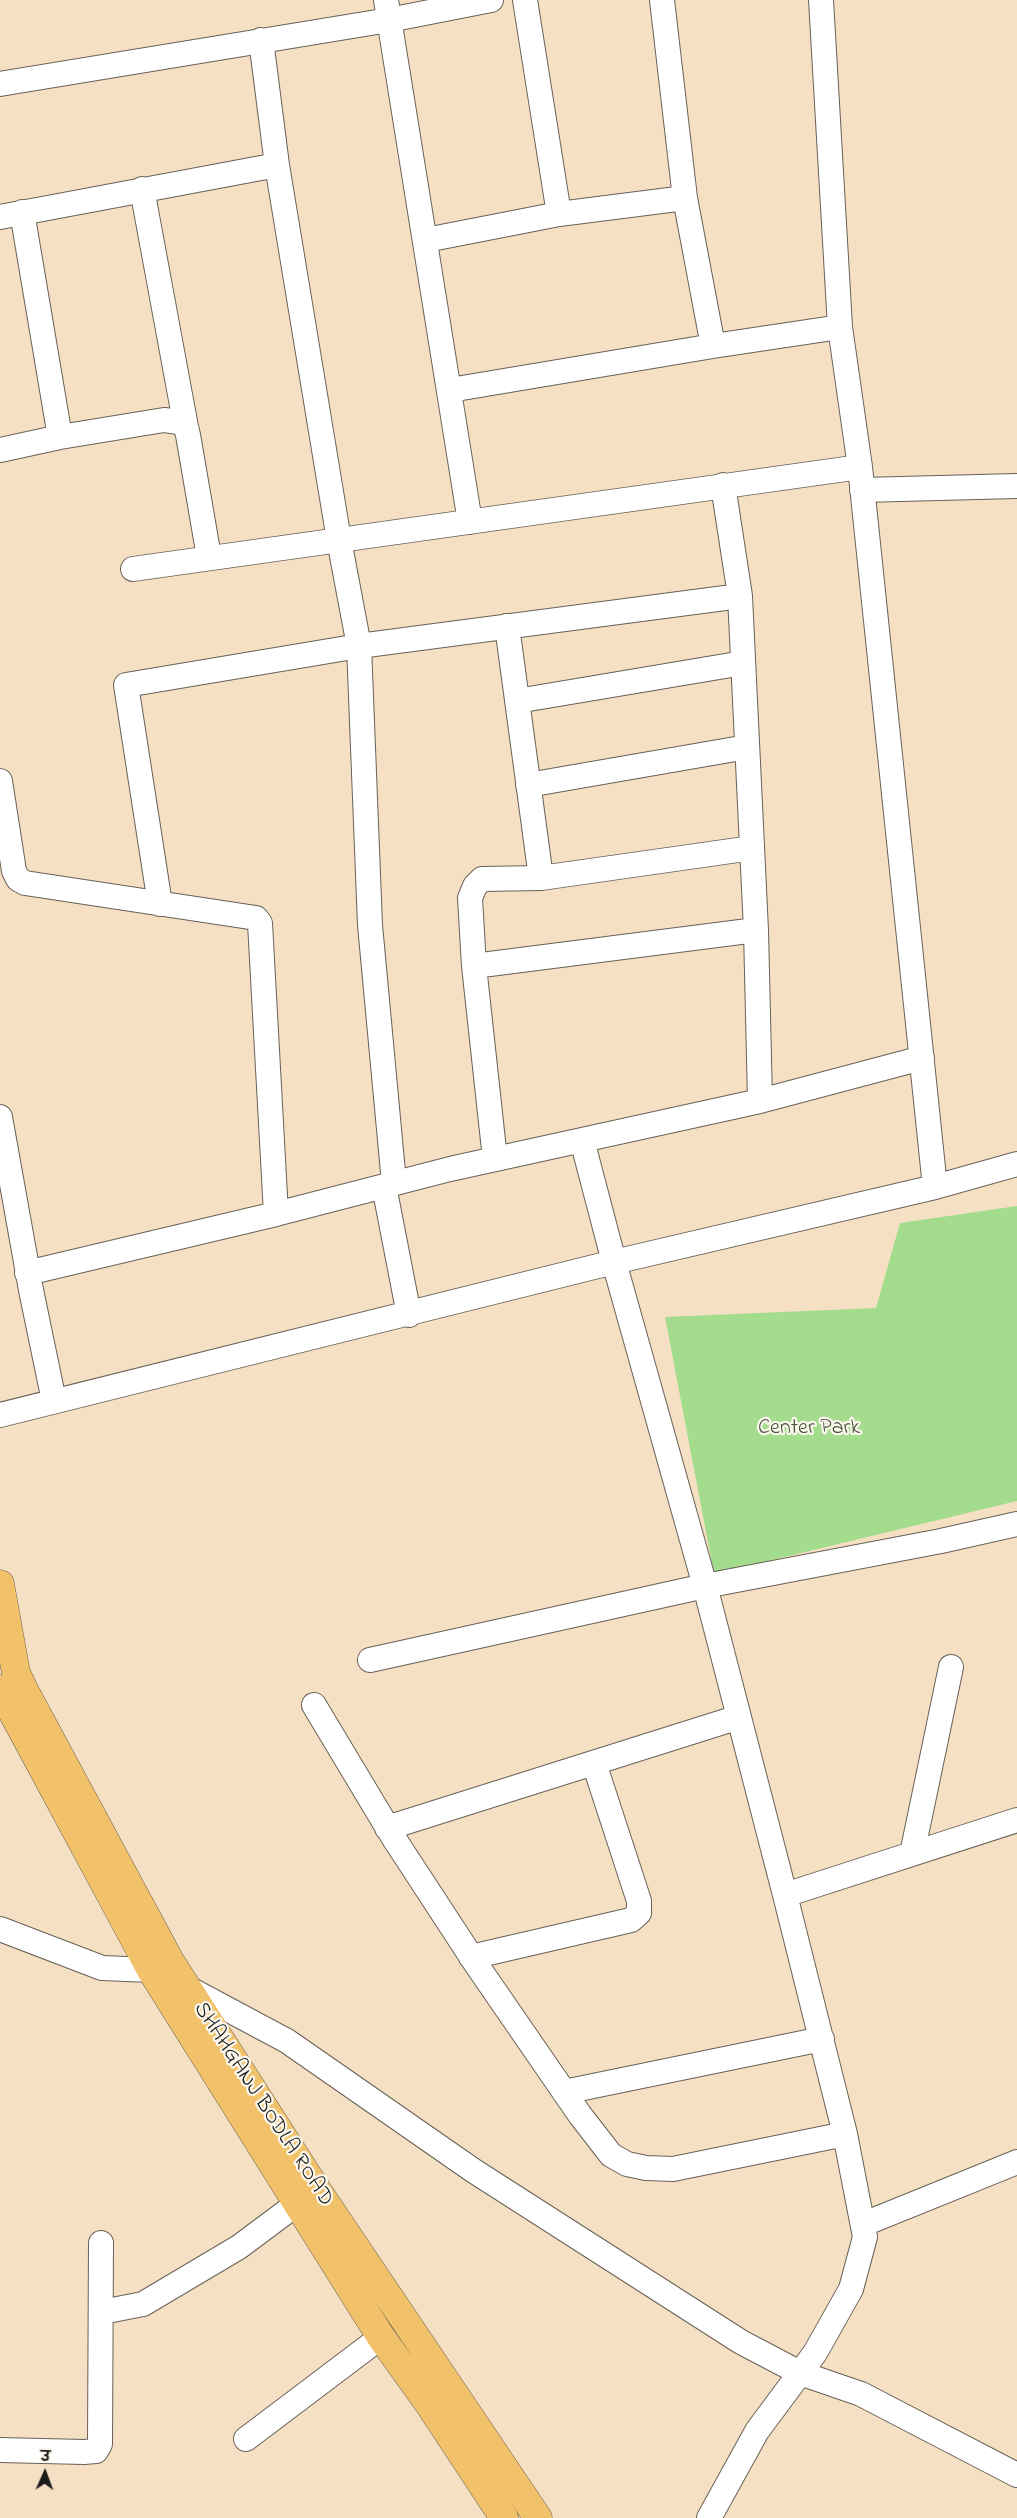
<!DOCTYPE html>
<meta charset="utf-8">
<style>
body{margin:0}
#map{position:relative;width:1017px;height:2518px;overflow:hidden;background:#f5e0c4;font-family:"Indie Flower","Playpen Sans Deva",sans-serif}
canvas{display:block}
.north{position:absolute;left:20px;top:2448px;width:50px;height:50px;-webkit-text-stroke:4px #fbf7ec;paint-order:stroke;rotate:2deg;font-size:14px;font-weight:700;line-height:20px;text-align:center;color:#1c1c1c}
.north::after{content:'';display:block;margin:auto;width:18px;height:22px;background:#1c1c1c;clip-path:polygon(50% 0,100% 100%,50% 72%,0 100%)}
</style>
<div id="map">
<canvas width="1017" height="2518"></canvas>
<div class="north">उ</div>
</div>
<script>
const ctx = document.querySelector('canvas').getContext('2d');
ctx.lineJoin = 'round';
function paint(path, color) {
  ctx.fillStyle = color;
  ctx.fill(path, 'evenodd');
}
function poly(rows) {
  const path = new Path2D();
  for (const r of rows) {
    path.moveTo(r[0], r[1]);
    for (let i = 2; i < r.length; i += 2) path.lineTo(r[i], r[i + 1]);
  }
  return path;
}
function stroke(path, color, width, dash) {
  ctx.strokeStyle = color;
  ctx.lineWidth = width;
  ctx.lineCap = dash ? 'butt' : 'round';
  ctx.setLineDash(dash || []);
  ctx.stroke(path);
}
function drawText(font, color, halo, rows, align = 'center') {
  ctx.font = font + ' "Indie Flower",sans-serif';
  ctx.lineWidth = 4.5;
  ctx.setLineDash([]);
  ctx.textBaseline = 'middle';
  ctx.strokeStyle = halo;
  ctx.fillStyle = color;
  for (const [text, x, y, turn = 0] of rows) {
    ctx.save();
    ctx.translate(x, y);
    ctx.rotate((+turn || 0) * Math.PI / 180);
    ctx.textAlign = isNaN(turn) ? turn : align;
    if (halo) ctx.strokeText(text, 0, 0);
    ctx.fillText(text, 0, 0);
    ctx.restore();
  }
}
paint(poly([
 [1017,1206,1017,1501,714,1574,665,1317,876,1308,900,1223]
]), '#a4dc8e');
const minor = poly([
 [386,0,470,522],
 [525,0,559,214],
 [662,0,685,198,713,346,840,327],
 [821,0,840,327,860,467,935,1187],
 [261,40,277,165,339,540,359,646,370,925,394,1183],
 [0,84,389,20,491,0],
 [142,189,186,427],
 [22,212,60,437],
 [0,217,277,165],
 [426,240,559,214,685,198],
 [450,390,713,346],
 [0,450,60,437,164,420,179,422,186,427,188,435,209,557],
 [723,485,740,596,756,930,760,1101],
 [862,490,1017,486],
 [133,569,860,467],
 [507,626,541,878,752,848],
 [517,701,743,663],
 [0,781,14,871,18,879,25,883,256,918,260,923,276,1214,27,1273],
 [528,785,747,747],
 [160,904,126,685,359,646,740,596],
 [474,966,470,898,475,886,482,879,541,878],
 [0,1117,31,1290,54,1401],
 [582,1140,614,1262,705,1586,785,1895,845,2134,865,2237,851,2289,815,2353,757,2431,709,2518],
 [495,1159,474,966,756,930],
 [384,1186,409,1315],
 [276,1214,450,1169,760,1101,922,1058],
 [0,1415,614,1262,935,1187,1017,1164],
 [370,1660,705,1586,941,1541,1017,1524],
 [314,1705,395,1840,476,1964,580,2115,611,2155,627,2164,646,2168,673,2169,845,2134],
 [387,1828,739,1717],
 [912,1854,951,1667],
 [785,1895,1017,1820],
 [0,1929,102,1968,151,1970,167,1963],
 [471,1957,631,1920,639,1913,639,1901,594,1763],
 [186,1987,287,2041,474,2171,741,2342,800,2373,861,2394,1017,2475],
 [564,2092,822,2039],
 [864,2224,1017,2162],
 [102,2312,143,2304,239,2247,298,2203],
 [246,2439,381,2337],
 [0,2450,84,2452,96,2451,100,2444,101,2243]
]);
const major = poly([
 [0,1584,16,1673,24,1690,170,1961,317,2190,538,2518],
 [0,1689,151,1970,381,2337,429,2404,504,2518]
]);
stroke(minor, '#686157', 26);
stroke(major, '#686157', 29);
stroke(minor, '#fff', 24);
stroke(major, '#f2c26a', 28);
drawText('22px', '#45563e', '#fbf7ec', [
 ["Center Park",809,1429]
]);
drawText('22px', '#1c1c1c', '#fbf7ec', [
 ["SHAHGANJ BODLA ROAD",262,2105,57]
]);
</script>
